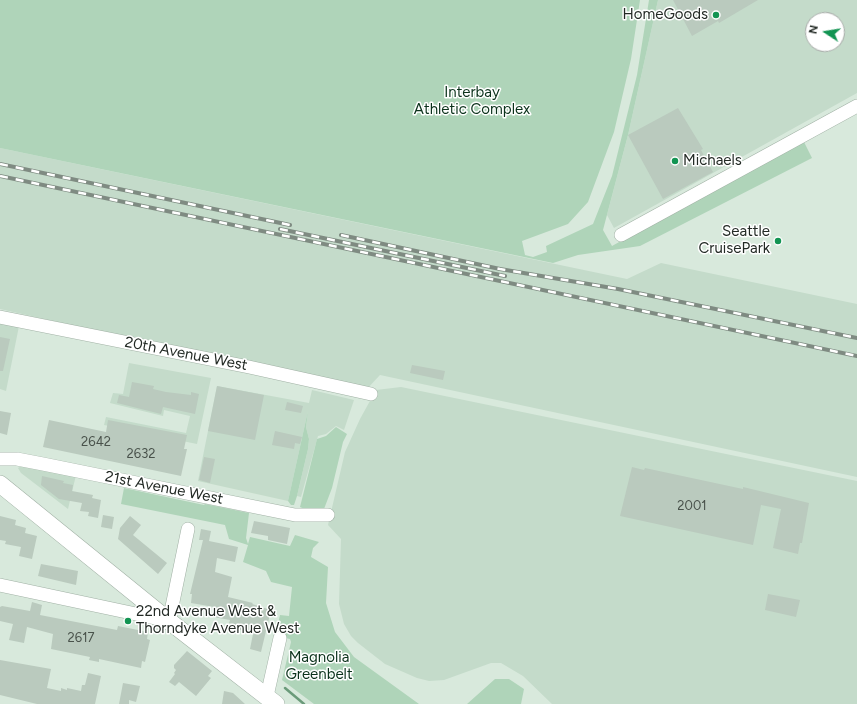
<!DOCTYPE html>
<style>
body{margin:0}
#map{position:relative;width:857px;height:704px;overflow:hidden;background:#d8e9dc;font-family:Figtree,sans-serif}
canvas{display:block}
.north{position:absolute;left:805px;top:12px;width:40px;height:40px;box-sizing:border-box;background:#fff;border:1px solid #a7aaa8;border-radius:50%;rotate:282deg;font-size:11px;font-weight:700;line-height:16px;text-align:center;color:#232a25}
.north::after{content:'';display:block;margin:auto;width:14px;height:18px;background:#129452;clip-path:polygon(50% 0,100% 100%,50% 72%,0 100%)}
</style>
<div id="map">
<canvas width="857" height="704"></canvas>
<div class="north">N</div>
</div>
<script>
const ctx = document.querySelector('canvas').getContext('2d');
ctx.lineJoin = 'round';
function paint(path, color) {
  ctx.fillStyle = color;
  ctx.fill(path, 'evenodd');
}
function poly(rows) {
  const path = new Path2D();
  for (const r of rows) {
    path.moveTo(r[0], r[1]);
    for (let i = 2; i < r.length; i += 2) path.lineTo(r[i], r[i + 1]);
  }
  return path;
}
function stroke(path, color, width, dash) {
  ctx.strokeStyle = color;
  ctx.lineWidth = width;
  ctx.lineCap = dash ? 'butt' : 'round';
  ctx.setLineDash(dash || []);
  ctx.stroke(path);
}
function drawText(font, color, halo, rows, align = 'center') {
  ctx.font = font + ' Figtree,sans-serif';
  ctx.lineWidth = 3;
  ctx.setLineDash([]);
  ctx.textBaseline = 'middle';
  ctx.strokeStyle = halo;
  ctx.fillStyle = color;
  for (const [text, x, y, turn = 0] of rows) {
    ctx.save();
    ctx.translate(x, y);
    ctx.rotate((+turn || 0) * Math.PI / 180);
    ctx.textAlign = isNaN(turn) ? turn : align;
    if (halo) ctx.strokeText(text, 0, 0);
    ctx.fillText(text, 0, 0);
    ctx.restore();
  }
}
paint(poly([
 [658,0,857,0,857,93,614,228,607,215,628,135],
 [813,20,837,20,837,44,813,44],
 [0,148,627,279,661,263,857,304,857,477,380,375,365,391,0,309],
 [0,322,19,326,6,391,0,389],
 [129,363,211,378,197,444,104,425,106,417,186,433,190,416,164,410,163,416,110,403,113,393,123,394],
 [217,386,309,403,312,390,354,400,344,430,336,426,326,434,318,436,301,497,297,496,308,449,309,439,306,427,308,411,288,501,198,481],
 [401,387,857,481,857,704,552,704,523,676,501,663,491,663,444,680,429,681,417,678,385,664,358,643,351,636,344,624,339,604,341,539,328,525,345,452,360,419,376,390],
 [23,465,76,475,68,509,21,473,18,468]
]), '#c4dbca');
paint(poly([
 [0,0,640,0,631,59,614,132,588,202,568,224,522,241,525,255,533,257,547,252,546,246,593,224,612,176,637,75,649,0,658,0,628,135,603,230,612,246,803,140,812,158,640,246,578,255,553,263,0,148],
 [308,411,306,427,309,439,308,449,297,496,294,505,291,505,288,501],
 [336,427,347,434,343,442,332,488,324,509,307,510,300,507,317,439,326,436],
 [124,488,204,505,205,504,249,513,246,538,248,544,250,537,290,546,295,535,319,542,313,548,311,557,328,567,326,603,335,632,354,657,419,704,314,704,282,680,291,642,290,639,275,636,280,615,289,616,292,587,271,582,266,571,243,562,248,545,229,539,225,525,121,504],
 [495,679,509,679,524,689,521,704,467,704]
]), '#afd4b9');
stroke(poly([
 [285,688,304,704]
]), '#6b9b7a', 2.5);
paint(poly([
 [673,0,758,0,719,23,718,21,692,36],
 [678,108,703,149,701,150,713,172,663,199,628,135],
 [0,337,10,339,3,371,0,371],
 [412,365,445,371,443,380,410,373],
 [132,382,154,386,153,389,166,392,191,395,191,392,199,394,195,414,163,407,161,414,117,403,119,395,129,397],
 [217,386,264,395,255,440,208,431],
 [287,402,303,406,301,413,285,410],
 [0,411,11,413,7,435,0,433],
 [49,420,106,432,108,420,187,435,184,449,187,449,181,476,43,447],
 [275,431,302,437,300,444,295,443,294,449,272,445],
 [204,457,215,459,210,483,199,480],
 [632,467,644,470,645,468,743,489,743,487,809,503,802,543,800,543,798,554,773,548,781,509,761,505,753,545,620,516],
 [42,476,64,481,63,483,73,485,72,491,93,495,92,498,101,500,98,518,88,516,89,512,80,511,82,503,59,499,41,485],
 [103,515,114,517,112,529,101,527],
 [0,516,16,520,15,525,26,528,25,533,37,536,32,559,19,556,21,547,5,544,6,541,0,540],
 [130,516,141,525,133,535,167,563,158,574,118,539,120,528],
 [254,521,290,528,287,544,268,540,268,536,251,533],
 [201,529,211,531,209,541,238,547,235,562,217,558,215,572,232,577,228,597,253,603,252,604,271,610,261,652,250,649,253,634,235,628,236,625,229,623,230,620,213,617,214,607,191,603,192,594,190,594,203,540,199,540],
 [41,564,78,571,76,585,38,576],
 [768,594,800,600,796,617,765,610],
 [32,602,42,605,40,615,117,630,118,626,148,632,147,639,150,640,145,662,142,661,141,668,99,659,99,662,89,660,90,657,51,649,53,634,27,627,24,643,9,640,13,624,0,621,0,607,2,606,30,611],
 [187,651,212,671,208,676,211,678,196,696,179,682,175,686,169,682,175,674,174,673,176,670,174,668,174,665],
 [0,660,51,669,47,688,61,691,61,688,67,690,67,688,81,691,82,685,85,685,88,673,101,676,95,704,37,704,0,695],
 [123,683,140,686,136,702,129,700,129,704,119,704],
 [224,691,233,693,245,704,222,704]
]), '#bacabe');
const minor = poly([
 [621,235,857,106],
 [0,317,249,367,371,394],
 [0,459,17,459,43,464,295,515,328,515],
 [0,585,169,621,188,529],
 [267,696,280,638]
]);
const major = poly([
 [0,484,169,621,276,704]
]);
stroke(minor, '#a1b1a5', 14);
stroke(major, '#a1b1a5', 18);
stroke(minor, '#fff', 13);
stroke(major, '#fff', 17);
const rail = poly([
 [0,164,290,225],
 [0,176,857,356],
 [280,229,505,276],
 [341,235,500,269,618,289,857,338]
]);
stroke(rail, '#7f8b82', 4);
stroke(rail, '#fff', 2.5, [8]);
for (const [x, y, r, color] of [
 [716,15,4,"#129452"],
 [675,161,4,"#129452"],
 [778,241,4,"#129452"],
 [128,621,4,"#129452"]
]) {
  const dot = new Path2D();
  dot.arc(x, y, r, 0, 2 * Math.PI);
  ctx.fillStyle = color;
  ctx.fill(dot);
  stroke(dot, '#fff', 1.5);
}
drawText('13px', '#49524b', null, [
 ["2642",96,442],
 ["2632",141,454],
 ["2001",692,506],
 ["2617",81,638]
]);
drawText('15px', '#232a25', '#fff', [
 ["HomeGoods",708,15],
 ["Michaels",683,161,"left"],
 ["Seattle",770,232],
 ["CruisePark",770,249],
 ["22nd Avenue West &",136,612,"left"],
 ["Thorndyke Avenue West",136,629,"left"]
], 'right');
drawText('15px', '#0b321b', '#fff', [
 ["Interbay",472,93],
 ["Athletic Complex",472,110],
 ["Magnolia",319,658],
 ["Greenbelt",319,675]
]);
drawText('15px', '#232a25', '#fff', [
 ["20th Avenue West",186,354,11],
 ["21st Avenue West",164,488,11]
]);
</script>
